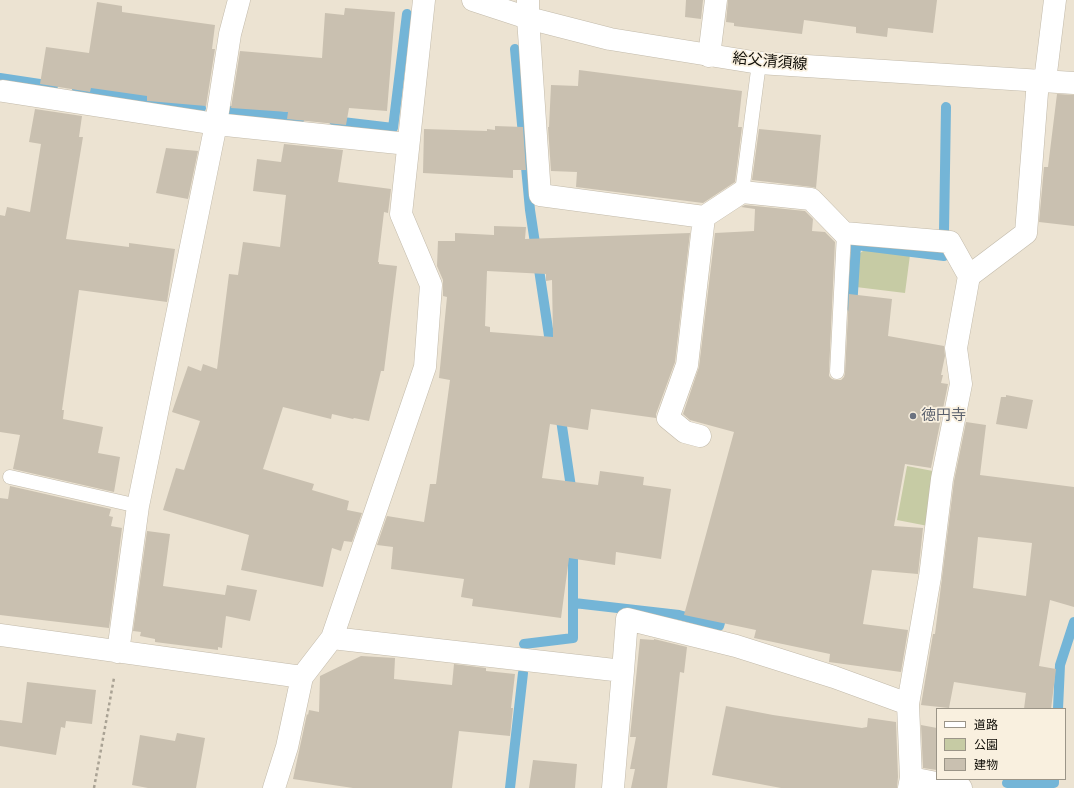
<!DOCTYPE html>
<meta charset="utf-8">
<style>
body{margin:0}
#map{position:relative;width:1074px;height:788px;overflow:hidden;background:#ece3d2;font-family:"Space Grotesk","Noto Sans JP",sans-serif}
canvas{display:block}
.legend{position:absolute;left:936px;top:708px;width:130px;height:72px;box-sizing:border-box;background:#f9f0df;border:1px solid #9b9588;margin:0;padding:5px 7px;list-style:none;font-size:12px;color:#0e0c06}
.legend li{display:flex;align-items:center;gap:8px;height:20px}
.legend b{width:20px;border:1px solid #9b9588}
</style>
<div id="map">
<canvas width="1074" height="788"></canvas>
<ul class="legend">
<li><b style="height:5px;background:#fff"></b>道路</li>
<li><b style="height:11px;background:#c6cba4"></b>公園</li>
<li><b style="height:11px;background:#c9c0b0"></b>建物</li>
</ul>
</div>
<script>
const ctx = document.querySelector('canvas').getContext('2d');
ctx.lineJoin = 'round';
function paint(path, color) {
  ctx.fillStyle = color;
  ctx.fill(path, 'evenodd');
}
function poly(rows) {
  const path = new Path2D();
  for (const r of rows) {
    path.moveTo(r[0], r[1]);
    for (let i = 2; i < r.length; i += 2) path.lineTo(r[i], r[i + 1]);
  }
  return path;
}
function stroke(path, color, width, dash) {
  ctx.strokeStyle = color;
  ctx.lineWidth = width;
  ctx.lineCap = dash ? 'butt' : 'round';
  ctx.setLineDash(dash || []);
  ctx.stroke(path);
}
function drawText(font, color, halo, rows, align = 'center') {
  ctx.font = font + ' "Space Grotesk","Noto Sans JP",sans-serif';
  ctx.lineWidth = 3.5;
  ctx.setLineDash([]);
  ctx.textBaseline = 'middle';
  ctx.strokeStyle = halo;
  ctx.fillStyle = color;
  for (const [text, x, y, turn = 0] of rows) {
    ctx.save();
    ctx.translate(x, y);
    ctx.rotate((+turn || 0) * Math.PI / 180);
    ctx.textAlign = isNaN(turn) ? turn : align;
    if (halo) ctx.strokeText(text, 0, 0);
    ctx.fillText(text, 0, 0);
    ctx.restore();
  }
}
paint(poly([
 [866,249,910,255,905,293,856,287,860,253],
 [907,466,938,472,928,526,897,520]
]), '#c6cba4');
stroke(poly([
 [515,49,530,210,551,349],
 [0,78,53,86],
 [77,89,201,108],
 [232,111,300,118],
 [334,121,393,128,407,14],
 [944,232,946,107],
 [852,308,856,245,944,256],
 [560,413,572,494],
 [574,603,679,615,719,626,724,609],
 [524,644,573,638,573,546],
 [1058,709,1060,665,1074,622],
 [1007,783,1054,783,1054,779],
 [510,788,523,673]
]), '#74b5d7', 10);
paint(poly([
 [686,0,703,0,701,19,685,17],
 [728,0,937,0,933,33,888,28,887,37,856,33,856,27,804,20,802,34,734,26,734,23,726,22],
 [97,2,122,6,122,12,215,25,212,49,215,49,206,106,148,101,147,101,147,96,91,88,90,92,40,84,46,47,89,53],
 [345,8,395,12,387,111,349,108,346,125,287,119,288,112,231,108,240,51,322,58,325,13,344,15],
 [579,70,742,91,738,127,742,127,735,182,703,203,576,187,577,172,551,171,548,127,549,127,551,85,578,86],
 [1057,94,1074,95,1074,226,1039,222,1044,167,1048,167],
 [35,109,82,116,79,137,83,137,66,239,129,247,129,243,175,249,167,302,79,290,62,410,64,410,63,419,103,427,98,453,120,457,114,492,13,469,20,435,0,432,0,215,5,216,7,207,30,212,41,144,29,142],
 [495,126,523,127,526,170,513,170,513,178,423,173,424,129,487,131,487,129,495,130],
 [759,129,821,135,816,188,812,187,752,180],
 [284,144,343,150,338,182,391,189,388,213,384,212,378,262,379,262,379,264,397,266,384,371,381,371,369,421,354,418,353,419,332,414,331,419,283,407,263,469,314,484,312,490,349,501,347,510,362,513,352,542,344,541,341,551,332,548,323,587,241,570,249,535,163,510,176,468,184,470,200,421,172,412,188,366,201,371,203,364,217,369,229,274,238,275,243,242,280,247,286,195,253,191,257,159,281,162],
 [166,148,198,151,188,199,156,193],
 [745,205,805,211,813,219,812,231,825,232,835,242,829,372,829,376,832,379,836,380,841,380,844,377,845,373,849,294,892,299,888,336,944,346,945,356,941,375,943,375,941,383,948,384,931,468,905,464,894,526,923,528,918,574,872,570,863,624,908,630,901,672,829,662,830,654,754,638,756,630,684,615,734,432,690,420,683,414,699,367,715,233,754,231,755,209,741,207],
 [494,226,526,227,525,239,690,233,675,362,656,414,656,418,591,409,588,430,550,424,542,478,598,485,600,471,644,477,643,485,671,489,661,559,616,552,615,565,569,558,561,618,472,606,473,599,461,597,464,579,391,569,393,547,377,545,387,516,424,522,430,484,436,484,450,380,439,378,447,297,443,296,443,280,437,266,438,241,455,241,455,233,494,235],
 [487,271,546,274,546,281,552,280,553,337,490,332,490,327,485,326],
 [1006,395,1033,400,1027,429,996,424,1001,397,1006,397],
 [966,422,986,425,980,475,1074,487,1074,607,1050,600,1039,666,1056,669,1051,709,1024,709,1026,693,954,682,949,708,921,705,933,634,935,634,954,481],
 [978,537,1032,543,1026,596,973,588],
 [10,486,111,509,109,516,113,517,111,526,122,528,109,628,0,615,0,498,8,499],
 [147,531,170,534,163,586,225,595,227,585,257,590,250,621,226,616,222,648,218,647,218,650,155,642,155,639,140,636,141,632,133,631],
 [640,639,654,640,654,639,687,647,684,673,680,672,667,788,631,788,635,769,630,769,636,737,630,737],
 [361,656,395,658,394,679,452,685,454,664,486,668,486,671,515,674,511,708,513,708,510,736,459,731,452,788,353,788,293,779,307,714,308,715,309,710,319,712,320,676],
 [27,682,96,690,92,724,66,721,65,728,61,727,56,755,0,746,0,720,22,723],
 [726,706,773,715,862,728,867,727,868,718,896,722,898,777,897,788,781,788,712,775],
 [921,725,937,728,937,770,923,768],
 [177,733,205,738,196,788,148,788,132,785,140,735,175,741],
 [533,760,577,764,575,788,529,788]
]), '#c9c0b0');
const service = poly([
 [742,192,759,63],
 [837,372,844,233],
 [10,477,138,506]
]);
const minor = poly([
 [528,0,528,18,540,195,704,217,742,192,811,199,844,233,950,242,969,276],
 [709,56,716,0],
 [1045,81,1055,0],
 [3,91,216,124,408,144],
 [700,436,685,432,668,418,687,365,704,217],
 [0,635,302,677],
 [332,638,623,671,627,619,736,646,834,677,908,704],
 [118,652,138,506,216,124,230,34,239,0],
 [911,778,961,788],
 [274,788,287,747,302,677,332,638,425,367,431,285,401,214,424,0],
 [613,788,623,671],
 [909,788,911,778,908,704,930,577,942,479,961,384,956,348,969,276,1026,233,1038,80]
]);
const secondary = poly([
 [473,0,528,18,610,39,759,63,1074,83]
]);
stroke(service, '#c2baaa', 15);
stroke(minor, '#c2baaa', 23);
stroke(secondary, '#c2baaa', 23);
stroke(poly([
 [94,788,114,678]
]), '#a9a294', 2.5, [3, 3]);
stroke(service, '#fff', 14);
stroke(minor, '#fff', 22);
stroke(secondary, '#fff', 22);
for (const [x, y, r, color] of [
 [913,416,4,"#6b7280"]
]) {
  const dot = new Path2D();
  dot.arc(x, y, r, 0, 2 * Math.PI);
  ctx.fillStyle = color;
  ctx.fill(dot);
  stroke(dot, '#f9f0df', 1.5);
}
drawText('15px', '#0e0c06', '#f9f0df', [
 ["給父清須線",770,62,5]
]);
drawText('15px', '#5b616d', '#f9f0df', [
 ["徳円寺",921,416]
], 'left');
</script>
